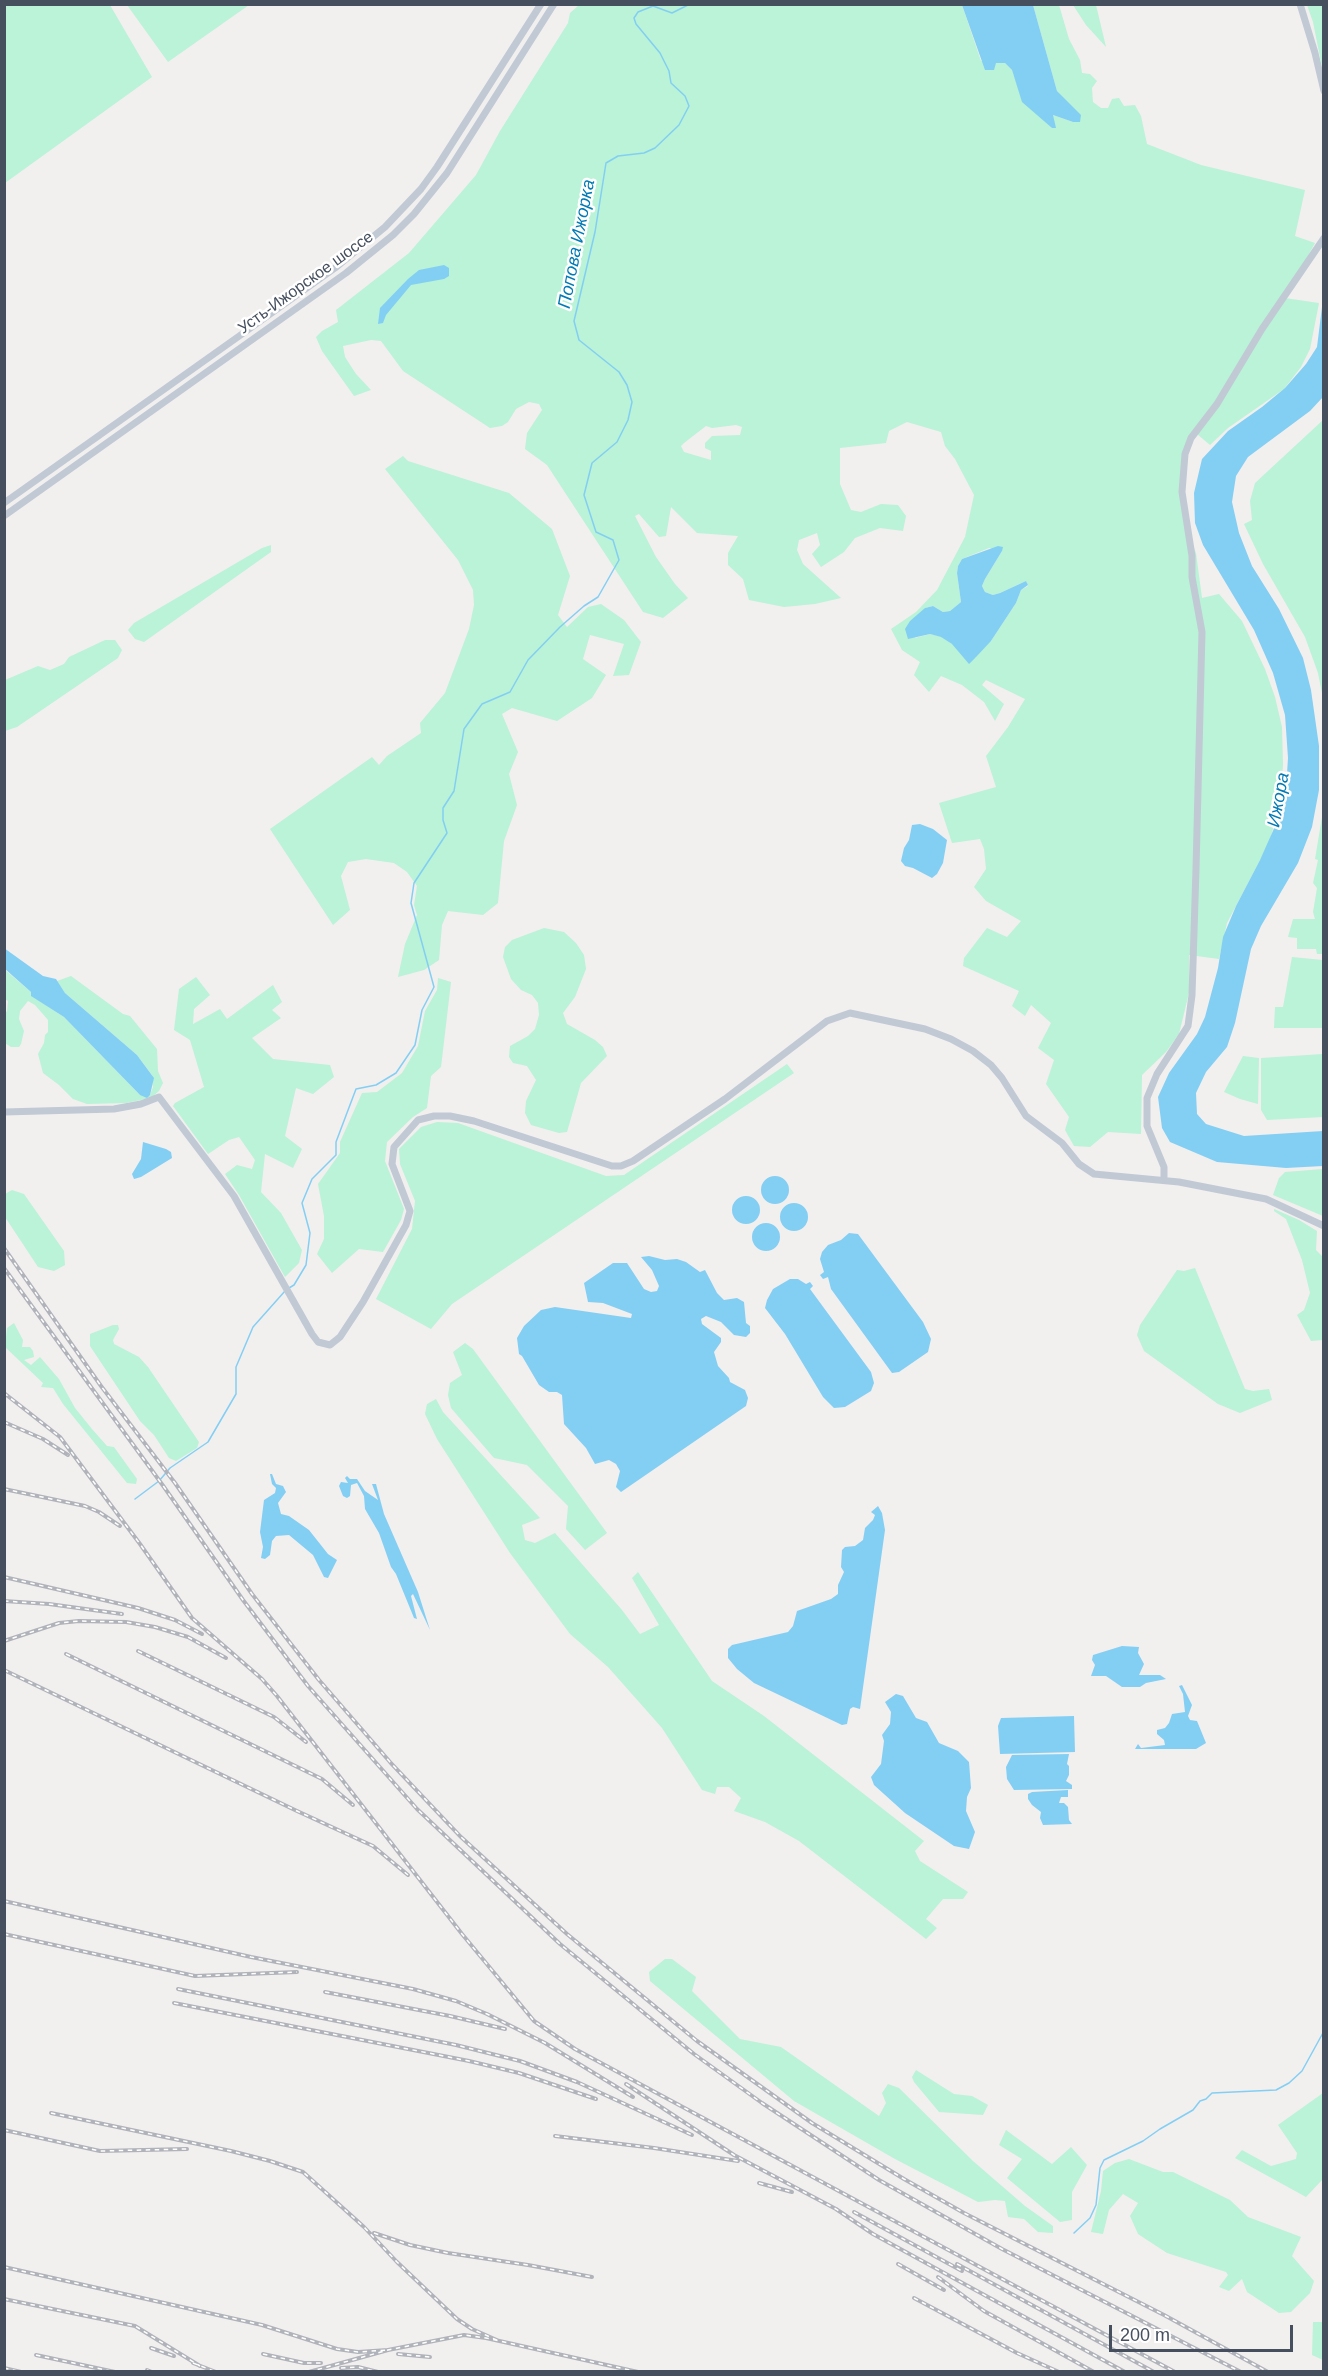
<!DOCTYPE html>
<meta charset="utf-8">
<style>
body{margin:0}
#map{position:relative;width:1328px;height:2376px;overflow:hidden;background:#f2efef;font-family:Arial,sans-serif}
canvas{display:block}
.frame{position:absolute;inset:0;border:6px solid #454f5e;pointer-events:none}
.scale{position:absolute;left:1109px;top:2325px;width:184px;height:27px;box-sizing:border-box;border:3px solid #454f5e;border-top:0;padding-left:8px;font-size:18px;line-height:21px;white-space:nowrap;color:#454f5e;-webkit-text-stroke:4px #fff;paint-order:stroke}
</style>
<div id="map">
<canvas width="1328" height="2376"></canvas>
<div class="frame"></div>
<div class="scale">200 m</div>
</div>
<script>
const ctx = document.querySelector('canvas').getContext('2d');
ctx.lineJoin = 'round';
function paint(path, color) {
  ctx.fillStyle = color;
  ctx.fill(path, 'evenodd');
}
function poly(rows) {
  const path = new Path2D();
  for (const r of rows) {
    if (r.length === 3) {
      path.moveTo(r[0] + r[2], r[1]);
      path.arc(r[0], r[1], r[2], 0, 2 * Math.PI);
      continue;
    }
    path.moveTo(r[0], r[1]);
    for (let i = 2; i < r.length; i += 2) path.lineTo(r[i], r[i + 1]);
  }
  return path;
}
function stroke(path, color, width, dash) {
  ctx.strokeStyle = color;
  ctx.lineWidth = width;
  ctx.lineCap = dash ? 'butt' : 'round';
  ctx.setLineDash(dash || []);
  ctx.stroke(path);
}
function drawText(font, color, halo, rows, align = 'center') {
  ctx.font = font + ' Arial,sans-serif';
  ctx.lineWidth = 5;
  ctx.setLineDash([]);
  ctx.textBaseline = 'middle';
  ctx.strokeStyle = halo;
  ctx.fillStyle = color;
  for (const [text, x, y, turn = 0] of rows) {
    ctx.save();
    ctx.translate(x, y);
    ctx.rotate((+turn || 0) * Math.PI / 180);
    ctx.textAlign = isNaN(turn) ? turn : align;
    if (halo) ctx.strokeText(text, 0, 0);
    ctx.fillText(text, 0, 0);
    ctx.restore();
  }
}
paint(poly([
 [5,4,110,5,152,77,5,183],
 [127,5,249,5,168,62],
 [579,5,962,5,981,61,1005,63,1012,70,1017,84,1052,128,1053,115,1073,122,1070,106,1057,91,1033,5,1059,5,1069,39,1080,60,1082,73,1090,74,1097,81,1092,88,1093,102,1101,108,1108,108,1112,99,1119,98,1124,106,1135,105,1141,116,1147,144,1201,165,1305,190,1295,236,1315,243,1285,298,1319,303,1310,349,1301,367,1284,389,1228,428,1210,445,1197,434,1182,456,1185,523,1196,553,1202,598,1219,594,1242,621,1265,669,1275,697,1282,727,1283,765,1280,804,1269,843,1227,923,1219,959,1189,955,1189,993,1179,1034,1166,1052,1142,1075,1141,1134,1108,1132,1090,1147,1074,1146,1065,1130,1069,1117,1046,1084,1054,1060,1038,1048,1051,1023,1031,1005,1025,1016,1012,1006,1019,991,963,966,964,958,987,928,1007,937,1021,921,986,901,974,887,986,869,984,849,980,839,952,843,939,803,996,787,986,756,1008,727,1025,699,986,680,982,685,1004,704,995,721,984,702,962,685,941,676,929,692,914,675,920,662,902,650,891,629,916,612,937,590,965,537,974,495,955,459,945,446,941,432,907,422,889,431,886,443,840,448,840,484,851,510,861,512,881,504,898,505,906,516,903,531,880,528,855,538,844,552,821,567,812,554,820,545,817,533,799,540,797,550,803,564,841,598,815,604,784,607,749,600,743,579,728,565,728,553,738,536,697,533,671,507,666,536,659,537,639,514,635,516,656,557,675,584,688,598,663,618,643,612,547,465,525,449,527,433,542,410,539,404,529,402,516,409,508,422,502,426,490,428,403,371,381,341,371,340,343,346,345,357,356,374,371,390,354,396,322,351,316,337,322,331,338,322,336,310,409,253,476,175,500,131,568,23,570,13],
 [736,425,742,427,740,435,712,436,705,443,705,448,711,451,711,460,684,452,681,446,684,443,706,426,712,428],
 [989,548,1002,551,985,579,982,586,985,592,993,595,1000,593,1026,581,1028,586,1021,590,1016,603,991,641,952,644,942,637,930,634,915,638,925,608,933,606,943,612,950,611,961,602,957,573,958,566,962,559],
 [1073,5,1096,5,1106,47,1086,25],
 [1307,5,1323,5,1323,72,1313,22],
 [1323,420,1324,698,1323,698,1318,673,1305,637,1263,564,1244,524,1252,520,1250,501,1255,483],
 [403,456,408,461,509,493,552,529,570,576,558,615,567,627,588,607,601,604,624,620,641,642,629,675,613,676,624,644,590,635,583,659,606,675,592,698,557,721,512,708,502,714,518,752,509,774,517,805,504,841,498,903,483,915,448,911,442,925,439,960,424,970,398,977,405,944,417,915,414,905,417,886,407,872,394,863,366,859,348,862,341,876,350,910,333,925,270,829,372,757,379,765,387,756,421,733,420,723,445,693,469,629,474,605,473,590,458,560,385,469],
 [271,545,271,552,144,642,135,639,128,630,134,623,262,548],
 [105,640,115,640,122,650,118,658,17,727,5,731,5,680,38,666,50,670,64,664,69,657],
 [1323,811,1324,954,1317,954,1316,949,1297,949,1297,938,1288,937,1293,919,1315,919,1313,912,1317,888,1313,883,1318,860,1315,859],
 [544,928,564,932,576,943,584,955,586,969,575,997,563,1013,567,1024,595,1040,603,1047,607,1056,581,1083,567,1132,559,1133,531,1125,525,1113,526,1101,536,1080,527,1066,513,1063,509,1057,510,1046,528,1036,535,1029,539,1015,538,1003,532,995,521,990,511,979,503,957,505,947,512,940],
 [1292,957,1323,960,1323,1028,1274,1028,1275,1007,1283,1007],
 [4,969,31,992,32,996,64,1017,140,1095,150,1095,153,1087,152,1075,137,1055,65,993,57,981,71,976,123,1014,130,1016,157,1049,158,1071,163,1083,159,1091,151,1098,126,1103,87,1104,73,1099,59,1085,43,1073,38,1054,44,1043,45,1035,48,1032,48,1020,35,1005,28,1001,20,1011,19,1019,24,1031,21,1044,19,1047,11,1047,5,1043,5,1014,7,1011,8,1001,5,999],
 [196,977,210,995,194,1009,193,1024,220,1009,227,1019,273,985,282,1002,272,1010,281,1018,252,1038,273,1059,330,1065,334,1077,313,1094,296,1088,285,1136,302,1149,293,1168,265,1154,261,1192,281,1213,302,1250,299,1263,285,1277,239,1195,225,1174,237,1165,252,1169,255,1160,239,1137,229,1140,208,1154,173,1106,175,1103,204,1087,190,1040,174,1030,179,989],
 [438,978,451,982,441,1067,431,1076,427,1108,413,1117,387,1142,385,1161,404,1209,401,1220,383,1252,359,1249,332,1273,317,1254,324,1239,324,1216,318,1184,340,1153,340,1142,362,1093,377,1092,402,1073,418,1046,425,1011,437,990],
 [1323,1054,1323,1117,1267,1120,1261,1110,1261,1058],
 [1243,1056,1259,1058,1258,1104,1240,1099,1224,1092],
 [787,1064,794,1073,452,1304,431,1329,376,1299,412,1229,415,1201,400,1164,399,1149,421,1127,437,1122,458,1123,606,1176,624,1175],
 [1323,1169,1323,1216,1273,1195,1279,1178,1285,1172],
 [12,1190,24,1194,64,1251,65,1265,54,1271,38,1267,5,1217,5,1194],
 [1274,1209,1299,1220,1317,1231,1316,1250,1323,1257,1323,1340,1311,1341,1297,1315,1304,1310,1310,1293,1302,1260,1286,1219,1274,1211],
 [1195,1268,1245,1389,1253,1391,1269,1389,1272,1400,1240,1413,1218,1404,1144,1351,1137,1335,1140,1325,1177,1270,1184,1271],
 [14,1323,23,1340,22,1347,30,1347,33,1351,34,1357,24,1360,31,1365,40,1357,59,1379,75,1408,92,1429,107,1446,114,1447,137,1479,136,1484,127,1483,63,1404,53,1388,41,1387,43,1383,5,1347,7,1328],
 [113,1325,118,1325,119,1329,113,1340,114,1344,139,1357,148,1367,199,1442,197,1448,176,1461,169,1458,154,1435,140,1421,90,1346,90,1334],
 [465,1343,473,1349,607,1533,585,1550,566,1529,568,1506,527,1465,494,1458,451,1408,448,1395,450,1383,462,1375,453,1352],
 [436,1399,443,1412,540,1518,522,1525,525,1540,535,1543,555,1533,622,1610,640,1634,659,1625,632,1578,638,1572,712,1681,764,1716,924,1841,915,1851,920,1861,968,1892,963,1899,943,1899,926,1919,937,1928,926,1939,799,1841,765,1822,734,1811,741,1798,729,1787,717,1787,715,1794,702,1790,662,1728,608,1667,570,1634,510,1553,437,1439,425,1414,427,1404],
 [665,1959,672,1959,696,1977,692,1991,740,2039,781,2047,879,2116,886,2103,882,2093,888,2084,899,2088,973,2161,1025,2206,1053,2226,1053,2233,1038,2232,1024,2219,1008,2217,1005,2201,995,2200,978,2202,895,2159,794,2101,650,1981,649,1972],
 [916,2070,954,2094,972,2096,988,2105,983,2115,939,2112,914,2082,912,2077],
 [1323,2093,1323,2179,1306,2197,1235,2158,1242,2150,1271,2166,1296,2159,1297,2153,1278,2125],
 [1006,2130,1052,2164,1071,2147,1087,2165,1072,2192,1072,2220,1060,2222,1007,2178,1022,2159,999,2145],
 [1129,2159,1163,2172,1173,2172,1230,2200,1248,2217,1301,2237,1292,2256,1314,2281,1310,2293,1291,2312,1279,2313,1247,2292,1242,2279,1229,2291,1219,2287,1228,2275,1226,2272,1167,2253,1138,2234,1130,2216,1138,2203,1123,2194,1109,2210,1103,2234,1091,2232,1101,2191,1103,2171,1115,2163],
 [1313,2322,1323,2322,1323,2360,1312,2355]
]), '#baf3d7');
paint(poly([
 [962,5,1033,5,1057,91,1081,115,1080,122,1073,122,1053,115,1056,128,1052,128,1022,102,1012,70,1005,63,996,63,994,70,985,70],
 [444,265,449,268,449,276,444,279,411,285,386,315,383,323,378,324,380,308,408,279,419,270],
 [1323,299,1323,397,1310,411,1248,457,1236,476,1232,502,1239,533,1252,566,1279,609,1303,658,1311,690,1319,746,1319,790,1312,827,1298,863,1261,926,1251,949,1235,1023,1227,1047,1206,1072,1196,1093,1197,1114,1206,1124,1244,1136,1323,1131,1323,1166,1286,1168,1217,1162,1170,1142,1162,1128,1158,1097,1169,1073,1197,1034,1205,1017,1218,968,1223,937,1236,906,1260,860,1276,824,1286,789,1288,758,1285,715,1273,673,1254,630,1203,545,1195,523,1194,493,1202,459,1228,431,1262,407,1285,388,1306,364,1317,347],
 [998,546,1003,547,1002,551,985,579,982,586,985,592,993,595,1000,593,1026,581,1028,585,1021,590,1016,603,991,641,976,657,969,664,952,644,941,637,930,634,908,639,905,629,910,621,925,608,933,606,943,612,950,611,961,602,957,573,958,566,962,559],
 [920,824,933,829,947,840,943,863,937,874,932,878,913,868,905,866,901,861,904,848,909,840,912,825],
 [4,948,43,976,56,979,65,993,137,1055,154,1078,150,1095,147,1098,140,1095,64,1017,31,996,31,992,5,969],
 [143,1142,166,1149,171,1152,172,1158,141,1177,134,1179,132,1174,141,1159],
 [775,1190,14],
 [746,1210,14],
 [794,1217,14],
 [766,1237,14],
 [849,1233,858,1234,923,1322,931,1339,928,1352,899,1372,892,1373,831,1289,828,1277,823,1279,820,1275,824,1272,820,1259,822,1252,828,1245,841,1240],
 [649,1256,665,1260,677,1259,686,1262,700,1272,705,1270,717,1293,724,1300,737,1298,744,1302,746,1323,750,1326,750,1333,746,1337,734,1335,721,1322,706,1316,701,1319,702,1324,721,1338,721,1342,714,1352,718,1366,729,1378,730,1382,745,1390,748,1398,746,1406,621,1492,616,1487,620,1471,616,1464,609,1460,595,1464,586,1448,564,1424,562,1395,557,1392,549,1392,539,1385,522,1356,519,1354,517,1338,524,1326,541,1310,555,1307,631,1318,632,1314,603,1303,588,1302,584,1283,613,1263,627,1263,644,1289,651,1292,657,1291,659,1286,652,1270,641,1257],
 [790,1279,798,1279,806,1284,810,1282,813,1286,810,1289,871,1372,874,1383,871,1391,845,1407,834,1408,823,1397,785,1334,765,1308,767,1300,773,1289],
 [270,1474,272,1474,276,1484,283,1486,286,1492,278,1503,281,1514,289,1516,309,1530,328,1554,337,1560,328,1578,324,1577,313,1555,289,1535,276,1536,272,1541,270,1555,265,1559,261,1558,263,1547,260,1532,264,1500,275,1493,276,1488,272,1484],
 [347,1476,350,1479,357,1479,365,1491,378,1500,372,1484,376,1484,384,1514,418,1592,430,1630,413,1594,411,1596,417,1619,414,1618,396,1574,391,1567,379,1533,365,1509,364,1496,357,1483,351,1485,350,1496,347,1498,343,1496,339,1486,341,1482,348,1483,345,1478],
 [878,1506,882,1513,885,1530,860,1709,853,1707,850,1709,847,1724,842,1725,754,1683,737,1669,728,1658,728,1649,732,1645,788,1632,793,1626,797,1611,831,1599,838,1594,838,1585,844,1572,841,1567,842,1550,845,1547,855,1546,863,1540,865,1528,873,1520,875,1515,871,1512],
 [1122,1646,1139,1647,1138,1653,1144,1664,1139,1675,1160,1675,1166,1679,1146,1683,1140,1687,1122,1687,1106,1676,1091,1676,1095,1665,1092,1660,1093,1655],
 [1182,1685,1192,1705,1188,1716,1190,1720,1197,1721,1206,1743,1196,1749,1135,1749,1138,1744,1141,1748,1165,1745,1164,1740,1157,1734,1157,1730,1165,1728,1169,1723,1172,1714,1185,1712,1183,1694,1179,1686],
 [896,1694,903,1696,916,1718,927,1722,939,1743,958,1751,969,1762,971,1788,967,1797,966,1811,975,1832,969,1849,954,1846,905,1813,874,1785,871,1777,881,1764,884,1741,882,1735,890,1724,891,1712,885,1702],
 [1074,1716,1075,1752,1000,1754,998,1726,1001,1718],
 [1069,1754,1067,1764,1069,1766,1069,1775,1066,1781,1072,1785,1072,1789,1014,1790,1007,1779,1006,1767,1012,1755],
 [1068,1790,1068,1797,1061,1797,1059,1803,1064,1803,1068,1807,1069,1820,1072,1824,1043,1825,1040,1818,1041,1812,1032,1805,1028,1799,1028,1794,1032,1792]
]), '#83cff3');
stroke(poly([
 [289,1288,294,1285,306,1265,310,1233,302,1203,312,1179,336,1155,336,1142,356,1089,376,1085,396,1073,415,1045,422,1010,434,987,411,903,414,883,447,833,443,820,443,808,454,791,464,729,482,704,510,692,528,660,560,627,584,606,598,597,619,560,613,540,596,532,584,495,592,463,617,442,628,420,632,402,627,385,619,372,579,340,574,321,595,232,606,163,618,156,644,153,655,148,679,125,689,106,685,96,671,83,669,71,660,53,636,24,634,18,638,12,653,6,672,13,690,4],
 [135,1499,159,1481,170,1468,208,1442,236,1394,236,1367,253,1327,285,1291],
 [1074,2233,1090,2218,1096,2205,1100,2168,1104,2160,1143,2141,1160,2129,1193,2110,1200,2101,1206,2099,1212,2093,1276,2090,1289,2083,1302,2071,1324,2031]
]), '#83cff3', 1.5);
stroke(poly([
 [1300,4,1315,53,1324,91],
 [4,503,335,268,385,227,421,189,437,167,541,4],
 [4,516,346,273,393,235,414,214,447,173,554,4],
 [4,1112,114,1109,141,1104,159,1097,234,1196,312,1334,318,1342,330,1345,340,1337,363,1302,406,1225,410,1211,392,1164,394,1147,418,1120,434,1116,450,1116,474,1121,612,1166,621,1166,633,1161,725,1099,827,1021,850,1013,925,1029,951,1039,973,1051,991,1065,1002,1078,1026,1116,1062,1143,1079,1164,1094,1174,1179,1182,1266,1199,1324,1226],
 [1164,1180,1164,1167,1147,1126,1147,1098,1157,1074,1188,1026,1192,995,1196,869,1202,632,1192,577,1192,556,1182,492,1185,454,1191,438,1217,404,1262,329,1324,238]
]), '#c1c9d5', 7);
const rail = poly([
 [4,1248,101,1386,175,1483,252,1594,319,1680,390,1762,461,1837,567,1934,697,2041,812,2123,904,2179,964,2213,1164,2315,1268,2372],
 [4,1268,164,1487,243,1600,308,1686,417,1809,560,1944,694,2054,762,2103,879,2180,1002,2249,1241,2372],
 [4,1393,60,1437,140,1544,192,1618,262,1679,277,1696,462,1934,534,2021,575,2049,1175,2372],
 [4,1422,43,1439,68,1455],
 [4,1489,85,1506,99,1512,120,1526],
 [4,1577,138,1608,175,1620,202,1634],
 [4,1601,49,1604,122,1614],
 [4,1641,59,1623,79,1621,126,1622,155,1627,188,1637,226,1658],
 [138,1651,274,1717,306,1742],
 [66,1654,322,1779,353,1805],
 [4,1670,297,1811,373,1846,408,1875],
 [4,1901,251,1957,413,1989,456,2001,487,2014,545,2043,633,2097],
 [4,1934,195,1976,297,1972],
 [178,1989,456,2045,520,2061,577,2082,692,2135],
 [325,1992,450,2016,505,2029],
 [174,2003,469,2061,519,2073,596,2099],
 [626,2084,734,2155,836,2209,873,2234,1125,2372],
 [51,2113,231,2151,270,2161,303,2172,364,2227,397,2262,457,2319,472,2329,499,2341],
 [4,2130,100,2151,187,2149],
 [555,2136,654,2148,738,2161],
 [759,2183,792,2192],
 [854,2212,962,2271],
 [374,2233,410,2245,448,2253,528,2265,592,2277],
 [898,2264,944,2290],
 [957,2264,1154,2372],
 [4,2267,262,2325,337,2349,358,2352,388,2350],
 [938,2277,984,2311,1094,2372],
 [914,2298,1017,2353,1059,2372],
 [4,2299,135,2326,200,2366],
 [151,2348,174,2356],
 [263,2354,304,2363,321,2363],
 [398,2354,430,2357],
 [36,2355,115,2372],
 [193,2363,216,2372],
 [4,2368,21,2372],
 [341,2368,358,2367,378,2372],
 [147,2370,152,2372],
 [309,2372,388,2350,464,2335,486,2338,638,2372]
]);
stroke(rail, '#b0b3ba', 4);
stroke(rail, '#fff', 1.5, [4.5]);
drawText('16px', '#454f5e', '#fff', [
 ["Усть-Ижорское шоссе",306,283,-36]
]);
drawText('italic 18px', '#017ab6', '#fff', [
 ["Попова Ижорка",577,244,-79],
 ["Ижора",1279,800,-80]
]);
</script>
